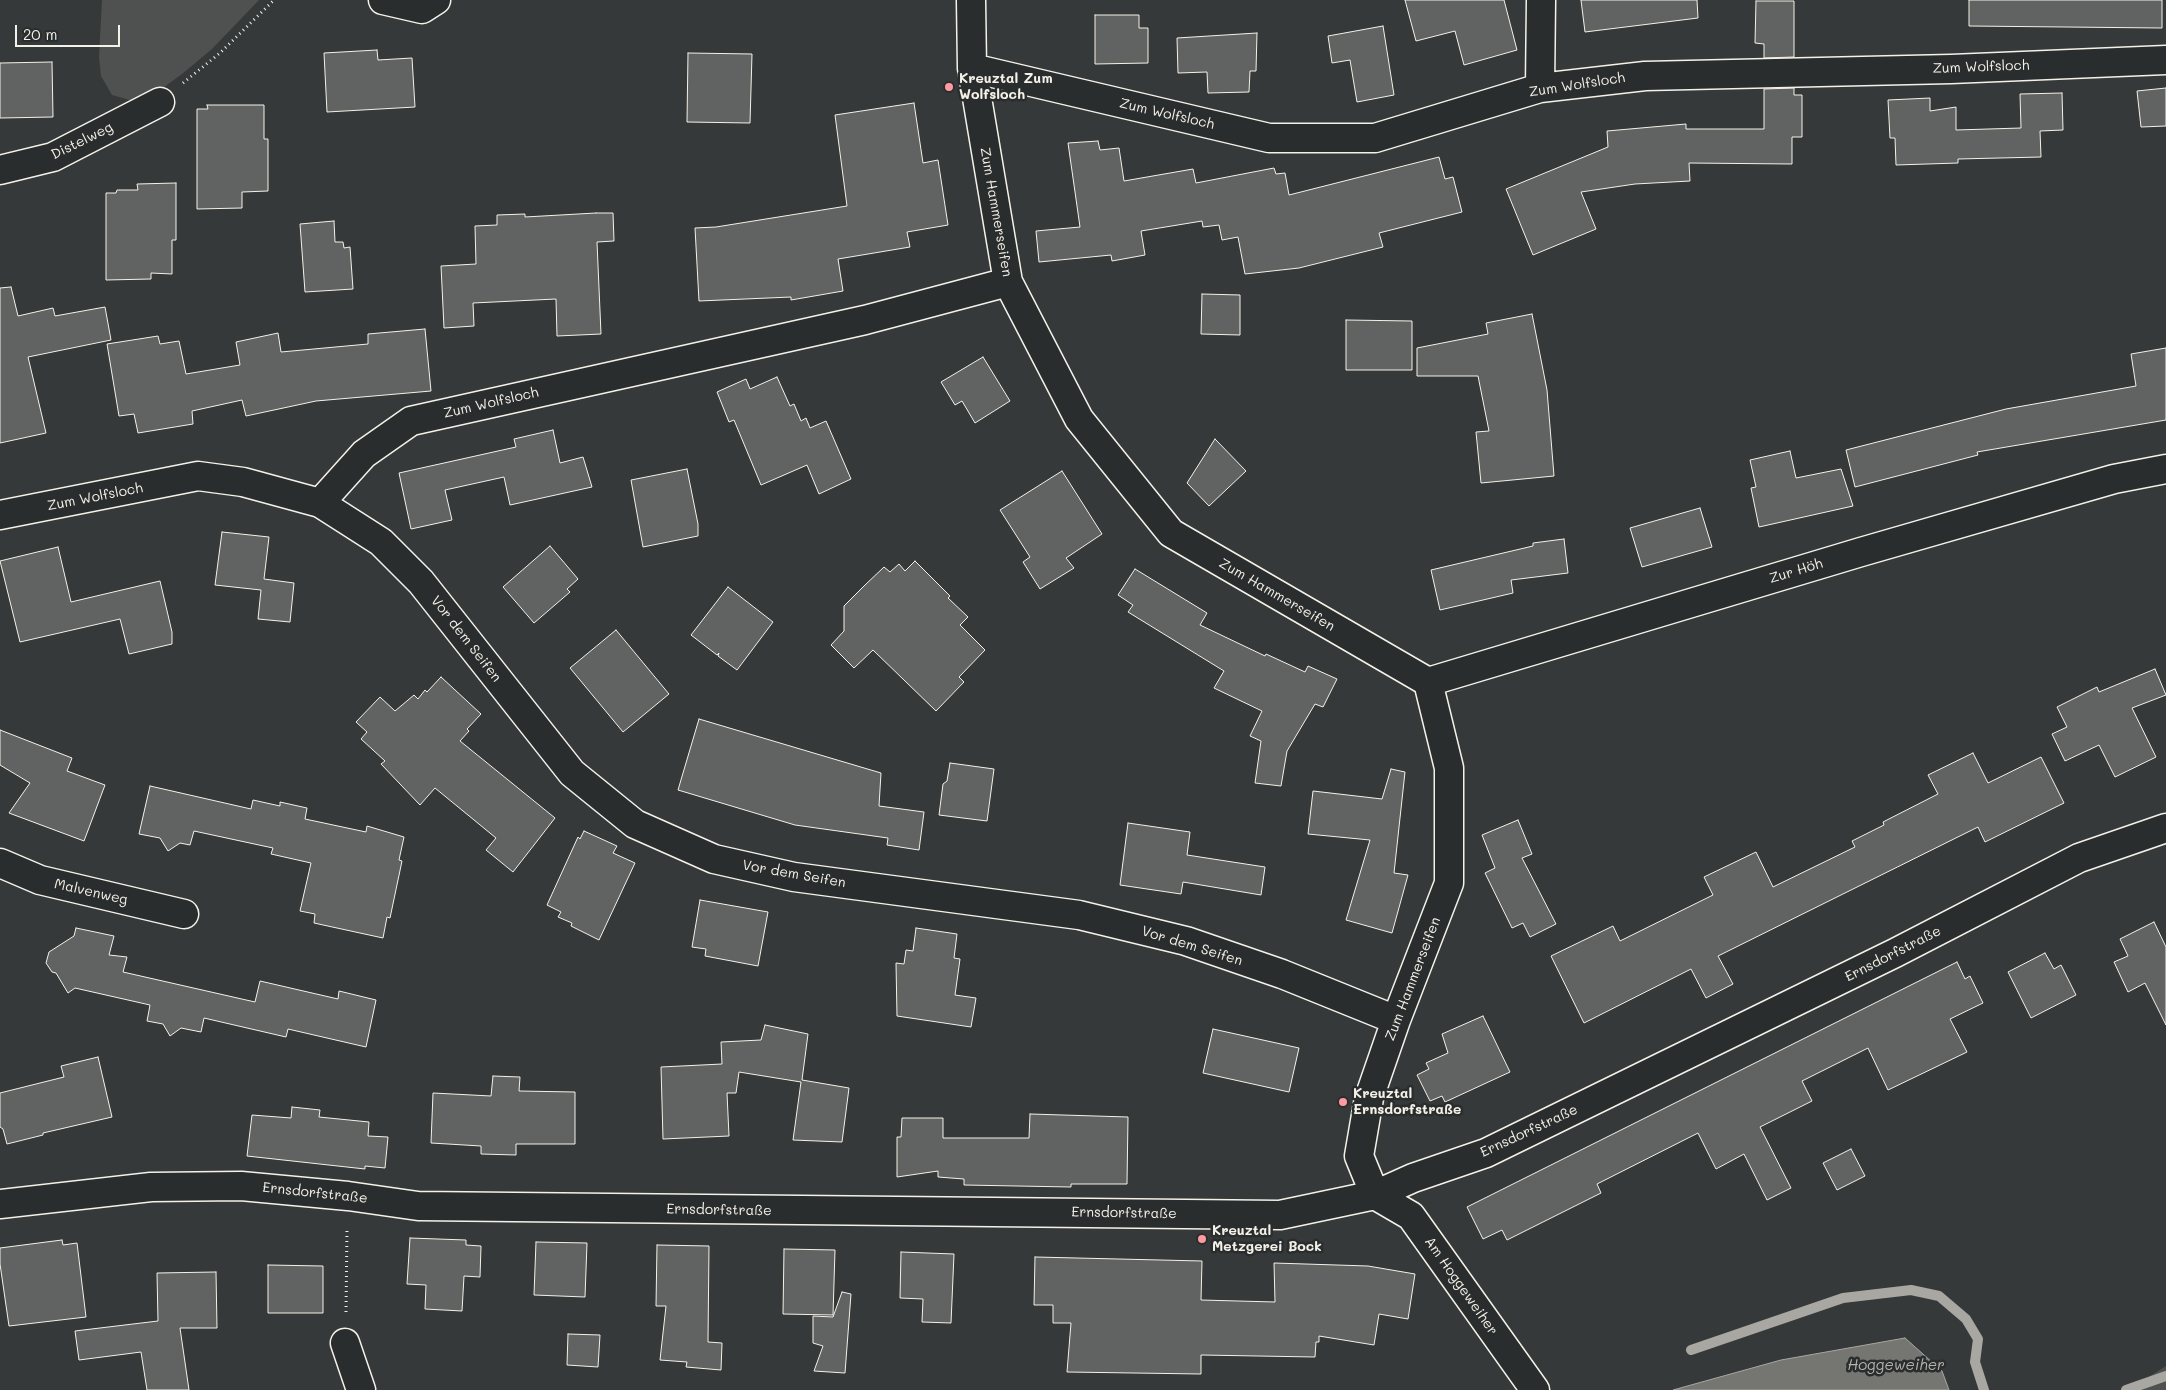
<!DOCTYPE html>
<meta charset="utf-8">
<style>
body{margin:0}
#map{position:relative;width:2166px;height:1390px;overflow:hidden;background:#363939;font-family:Mali,sans-serif}
canvas{display:block}
.scale{position:absolute;left:15px;top:25px;width:105px;height:22px;box-sizing:border-box;border:2px solid #f4f1e8;border-top:0;padding-left:6px;font-size:15px;line-height:18px;white-space:nowrap;color:#f4f1e8;-webkit-text-stroke:4px #2a2d2e;paint-order:stroke}
</style>
<div id="map">
<canvas width="2166" height="1390"></canvas>
<div class="scale">20 m</div>
</div>
<script>
const ctx = document.querySelector('canvas').getContext('2d');
ctx.lineJoin = 'round';
function paint(path, color) {
  ctx.fillStyle = color;
  ctx.fill(path, 'evenodd');
}
function poly(rows) {
  const path = new Path2D();
  for (const r of rows) {
    path.moveTo(r[0], r[1]);
    for (let i = 2; i < r.length; i += 2) path.lineTo(r[i], r[i + 1]);
  }
  return path;
}
function stroke(path, color, width, dash) {
  ctx.strokeStyle = color;
  ctx.lineWidth = width;
  ctx.lineCap = dash ? 'butt' : 'round';
  ctx.setLineDash(dash || []);
  ctx.stroke(path);
}
function drawText(font, color, halo, rows, align = 'center') {
  ctx.font = font + ' Mali,sans-serif';
  ctx.lineWidth = 5;
  ctx.setLineDash([]);
  ctx.textBaseline = 'middle';
  ctx.strokeStyle = halo;
  ctx.fillStyle = color;
  for (const [text, x, y, turn = 0] of rows) {
    ctx.save();
    ctx.translate(x, y);
    ctx.rotate((+turn || 0) * Math.PI / 180);
    ctx.textAlign = isNaN(turn) ? turn : align;
    if (halo) ctx.strokeText(text, 0, 0);
    ctx.fillText(text, 0, 0);
    ctx.restore();
  }
}
paint(poly([
 [102,0,259,0,212,49,182,74,152,96,133,101,112,95,101,76,99,57],
 [2166,1366,2166,1390,2128,1390]
]), '#4e514f');
const water = poly([
 [1905,1338,1942,1371,1949,1390,1673,1390,1781,1360,1905,1338]
]);
paint(water, '#757572');
stroke(water, '#a8a7a1', 1);
stroke(poly([
 [1691,1350,1843,1298,1911,1290,1939,1296,1966,1319,1978,1339,1975,1362,1984,1390],
 [2126,1390,2166,1376]
]), '#a8a7a1', 10);
const building = poly([
 [1405,0,1504,0,1517,50,1464,65,1455,31,1416,41,1405,0],
 [1581,0,1697,0,1698,18,1585,32,1581,0],
 [1969,0,2162,0,2162,28,1969,26,1969,0],
 [1756,1,1794,1,1794,57,1764,58,1764,44,1755,43,1756,1],
 [1095,15,1139,15,1139,28,1148,28,1148,63,1095,64,1095,15],
 [1383,26,1394,95,1357,102,1350,60,1332,63,1328,36,1383,26],
 [1257,33,1256,71,1250,71,1249,92,1208,93,1207,72,1178,73,1177,38,1257,33],
 [377,50,378,60,412,58,415,107,327,112,324,53,377,50],
 [688,53,752,54,750,123,687,122,688,53],
 [52,62,53,117,0,118,0,63,52,62],
 [1794,88,1794,95,1802,95,1802,137,1792,137,1792,164,1689,163,1690,181,1635,184,1581,192,1596,229,1533,255,1506,189,1608,147,1607,131,1686,124,1686,129,1764,129,1764,89,1794,88],
 [2166,88,2166,126,2141,127,2137,91,2166,88],
 [2062,93,2063,130,2040,131,2041,157,1958,159,1958,163,1896,165,1895,138,1890,138,1888,100,1930,98,1930,111,1956,107,1956,130,2021,128,2020,94,2062,93],
 [914,103,923,163,938,160,948,225,907,232,910,247,838,259,843,291,791,300,791,297,699,301,695,228,716,227,847,206,835,115,914,103],
 [207,105,264,105,264,139,268,139,268,191,242,192,242,208,197,209,197,109,208,109,207,105],
 [1098,141,1100,150,1119,148,1124,181,1193,169,1196,183,1274,168,1276,174,1285,173,1289,195,1439,157,1445,179,1453,177,1462,212,1379,233,1383,247,1299,268,1245,274,1238,237,1222,240,1219,225,1203,227,1202,221,1141,231,1145,255,1112,261,1111,255,1039,262,1036,231,1080,227,1068,143,1098,141],
 [176,183,176,240,172,240,172,274,151,273,151,279,106,280,106,193,116,193,117,190,138,190,137,184,176,183],
 [596,213,613,213,614,241,597,242,601,334,557,336,556,299,473,303,474,326,444,328,441,266,476,264,475,226,497,225,497,215,525,214,525,217,596,213],
 [334,221,335,242,343,242,344,248,350,247,353,289,305,292,300,224,334,221],
 [11,287,18,316,53,308,55,316,105,307,111,340,28,357,46,433,0,443,0,288,11,287],
 [1202,294,1240,295,1240,335,1201,334,1202,294],
 [1532,314,1547,390,1554,476,1481,483,1476,432,1489,431,1478,376,1417,376,1417,348,1488,334,1486,323,1532,314],
 [1346,320,1412,321,1412,370,1346,370,1346,320],
 [425,329,431,391,316,401,246,416,242,400,192,411,193,424,138,433,134,414,119,416,107,344,158,336,160,344,179,341,186,374,240,365,236,342,278,333,281,352,368,344,368,334,425,329],
 [2166,348,2166,420,1977,452,1978,455,1855,487,1846,450,2006,409,2136,386,2131,354,2166,348],
 [983,357,1010,401,975,423,962,401,955,405,941,382,983,357],
 [777,377,790,406,794,404,801,421,806,418,810,428,826,421,851,479,819,494,807,465,761,485,734,420,729,422,717,392,746,379,750,389,777,377],
 [553,430,560,463,583,457,592,487,510,505,504,477,445,490,452,520,411,529,399,473,516,447,514,439,553,430],
 [1215,439,1246,471,1209,506,1187,483,1215,439],
 [1790,451,1796,478,1841,469,1853,506,1759,527,1751,488,1756,487,1750,460,1790,451],
 [687,469,698,524,698,536,643,547,631,480,687,469],
 [1062,471,1102,534,1066,558,1074,568,1040,589,1023,562,1030,557,1000,510,1062,471],
 [1700,508,1712,547,1642,567,1630,528,1700,508],
 [222,532,269,537,264,579,294,583,290,622,258,619,261,590,215,585,222,532],
 [1564,539,1568,573,1511,580,1513,593,1440,610,1431,570,1533,546,1533,543,1564,539],
 [550,546,578,579,567,589,570,592,534,623,503,587,550,546],
 [58,547,71,602,160,581,172,632,172,644,129,654,120,619,20,642,0,561,58,547],
 [915,561,950,596,948,598,968,617,960,625,985,650,959,677,964,682,936,711,873,650,854,668,831,645,844,631,844,606,864,586,884,567,890,572,899,564,905,571,915,561],
 [1135,569,1207,613,1200,625,1265,656,1266,654,1305,672,1308,666,1337,679,1323,707,1315,704,1287,751,1281,786,1255,783,1261,741,1250,736,1262,711,1214,688,1224,671,1128,612,1133,605,1118,595,1135,569],
 [728,587,773,622,737,670,718,656,719,653,717,655,691,635,728,587],
 [616,630,669,694,623,732,570,668,616,630],
 [2155,669,2166,695,2132,708,2156,757,2115,777,2099,745,2065,761,2052,734,2067,727,2057,707,2097,687,2099,692,2155,669],
 [441,677,481,714,467,729,469,731,460,741,555,818,513,872,486,850,496,838,435,788,420,805,381,764,385,761,361,739,367,732,356,722,380,697,395,711,414,695,418,699,425,690,427,692,441,677],
 [699,719,881,773,879,806,924,812,919,850,887,845,888,838,795,825,678,790,699,719],
 [0,730,72,758,67,771,105,785,84,841,9,813,30,783,0,765,0,730],
 [1973,753,1988,783,2041,757,2064,803,1985,842,1978,827,1718,956,1733,984,1706,998,1691,969,1584,1023,1551,956,1613,926,1620,941,1713,895,1704,877,1756,852,1773,887,1855,847,1852,841,1884,825,1883,822,1938,794,1928,775,1973,753],
 [950,763,994,769,987,821,939,815,943,784,947,781,950,763],
 [1391,769,1405,772,1394,873,1408,875,1392,933,1346,920,1370,840,1308,834,1313,791,1382,799,1391,769],
 [150,786,251,809,253,800,280,806,280,802,307,808,305,819,366,832,367,826,404,837,399,860,402,861,390,918,387,917,383,938,314,923,315,914,300,911,311,863,271,854,273,848,194,831,190,845,180,843,168,851,160,838,139,834,150,786],
 [1518,820,1532,854,1522,858,1556,924,1530,937,1523,923,1512,928,1485,873,1495,868,1482,835,1518,820],
 [1128,823,1190,832,1187,855,1265,867,1261,895,1183,882,1181,894,1120,885,1128,823],
 [584,831,617,846,613,853,635,863,599,940,571,926,572,923,558,917,561,912,547,905,578,837,580,839,584,831],
 [700,900,768,912,758,966,705,956,706,949,692,947,700,900],
 [2154,922,2166,947,2166,1025,2145,983,2128,992,2114,962,2128,956,2120,939,2154,922],
 [76,928,114,936,109,955,127,957,123,972,255,1002,260,981,338,999,339,991,376,1000,366,1047,288,1029,286,1037,204,1018,201,1032,181,1028,170,1036,163,1024,147,1021,150,1005,75,988,68,993,56,973,52,972,46,963,49,952,74,936,76,928],
 [916,928,957,934,954,958,960,959,955,995,976,998,971,1027,897,1016,896,963,904,964,906,950,913,951,916,928],
 [2045,953,2054,969,2061,965,2076,995,2031,1018,2008,972,2045,953],
 [1957,962,1965,979,1970,976,1983,1003,1950,1019,1967,1052,1888,1090,1868,1048,1802,1081,1812,1101,1760,1127,1791,1188,1767,1200,1744,1154,1716,1169,1698,1133,1597,1184,1601,1193,1507,1240,1502,1230,1483,1239,1467,1207,1957,962],
 [1483,1016,1510,1072,1445,1102,1442,1096,1430,1101,1417,1075,1429,1069,1426,1063,1448,1053,1442,1034,1483,1016],
 [765,1025,808,1034,802,1080,849,1088,842,1142,793,1140,801,1082,739,1072,736,1093,727,1093,729,1136,663,1139,661,1067,722,1064,721,1042,761,1040,765,1025],
 [1213,1029,1299,1048,1289,1092,1203,1073,1213,1029],
 [98,1057,112,1117,43,1133,43,1135,7,1144,3,1129,0,1127,0,1093,64,1077,61,1066,98,1057],
 [493,1076,520,1077,519,1091,575,1092,575,1144,516,1144,516,1155,481,1154,481,1146,431,1143,433,1093,491,1096,493,1076],
 [292,1107,320,1110,319,1117,369,1122,368,1136,388,1137,385,1168,365,1166,365,1169,247,1156,252,1115,291,1118,292,1107],
 [1030,1114,1128,1117,1127,1184,1071,1184,1071,1187,964,1185,964,1179,938,1177,938,1171,897,1177,897,1137,901,1137,902,1118,943,1118,943,1138,1029,1138,1030,1114],
 [1851,1149,1865,1176,1837,1190,1823,1163,1851,1149],
 [410,1238,466,1240,466,1245,481,1246,480,1277,464,1276,462,1311,425,1309,426,1285,407,1284,410,1238],
 [62,1240,63,1245,77,1243,86,1317,9,1326,0,1264,0,1248,62,1240],
 [536,1242,587,1243,585,1297,534,1295,536,1242],
 [657,1245,709,1246,708,1342,722,1343,721,1370,686,1367,687,1362,660,1360,666,1306,656,1306,657,1245],
 [784,1249,835,1250,833,1315,783,1314,784,1249],
 [901,1252,954,1254,951,1323,922,1322,923,1299,900,1298,901,1252],
 [1035,1257,1202,1261,1201,1300,1275,1302,1274,1263,1368,1266,1415,1274,1408,1319,1379,1314,1374,1345,1319,1336,1319,1342,1316,1342,1315,1357,1201,1355,1201,1374,1067,1372,1071,1323,1053,1323,1053,1305,1034,1305,1035,1257],
 [268,1265,323,1266,323,1313,268,1313,268,1265],
 [216,1272,217,1328,180,1328,189,1390,147,1390,141,1352,79,1360,75,1331,158,1321,157,1273,216,1272],
 [842,1292,851,1294,845,1373,814,1371,823,1346,813,1343,813,1316,833,1317,842,1292],
 [568,1334,600,1335,598,1367,567,1365,568,1334]
]);
paint(building, '#616362');
stroke(building, '#f4f1e8', 1);
const minor = poly([
 [383,0,422,9,436,0],
 [971,0,972,68,1008,282,1079,419,1171,533,1428,682,1449,768,1449,883,1396,1020,1369,1098,1359,1156,1375,1195],
 [972,68,1269,138,1375,138,1540,88,1645,76,1951,69,2166,60],
 [1540,88,1541,0],
 [0,170,53,157,160,102],
 [320,503,381,542,421,582,572,773,635,824,714,859,794,877,1079,915,1186,941,1282,974,1396,1020],
 [0,515,198,476,243,482,320,503,364,454,411,421,865,320,1008,282],
 [1428,682,1861,552,2114,479,2166,469],
 [0,863,40,880,184,914],
 [1375,1195,1411,1216,1535,1390],
 [0,1204,151,1187,241,1186,348,1196,418,1206,1280,1215,1375,1195,1413,1178,1486,1153,1895,953,2079,858,2166,828],
 [345,1343,361,1390]
]);
stroke(minor, '#f4f1e8', 31);
stroke(poly([
 [183,83,220,53,274,0],
 [346,1312,347,1228]
]), '#f4f1e8', 3, [1, 4]);
stroke(minor, '#2a2d2e', 28);
for (const [x, y, r, color] of [
 [949,87,5,"#ff9aa2"],
 [1343,1102,5,"#ff9aa2"],
 [1202,1239,5,"#ff9aa2"]
]) {
  const dot = new Path2D();
  dot.arc(x, y, r, 0, 2 * Math.PI);
  ctx.fillStyle = color;
  ctx.fill(dot);
  stroke(dot, '#2a2d2e', 2);
}
drawText('14px', '#f4f1e8', '#2a2d2e', [
 ["Zum Wolfsloch",1981,67,-2],
 ["Zum Wolfsloch",1577,85,-9],
 ["Zum Wolfsloch",1167,114,13],
 ["Distelweg",82,141,-26],
 ["Zum Hammerseifen",996,212,80],
 ["Zum Wolfsloch",491,403,-13],
 ["Zum Wolfsloch",95,497,-11],
 ["Zur Höh",1796,571,-17],
 ["Zum Hammerseifen",1277,595,30],
 ["Vor dem Seifen",466,639,52],
 ["Vor dem Seifen",794,874,10],
 ["Malvenweg",91,892,13],
 ["Vor dem Seifen",1192,946,17],
 ["Ernsdorfstraße",1893,954,-27],
 ["Zum Hammerseifen",1413,979,-69],
 ["Ernsdorfstraße",1529,1131,-25],
 ["Ernsdorfstraße",315,1193,6],
 ["Ernsdorfstraße",719,1210,1],
 ["Ernsdorfstraße",1124,1213,1],
 ["Am Hoggeweiher",1461,1286,55]
]);
drawText('bold 14px', '#f4f1e8', '#2a2d2e', [
 ["Kreuztal Zum",959,79],
 ["Wolfsloch",959,95],
 ["Kreuztal",1353,1094],
 ["Ernsdorfstraße",1353,1110],
 ["Kreuztal",1212,1231],
 ["Metzgerei Bock",1212,1247]
], 'left');
drawText('italic 15px', '#b4b3ad', '#2a2d2e', [
 ["Hoggeweiher",1896,1365]
]);
</script>
